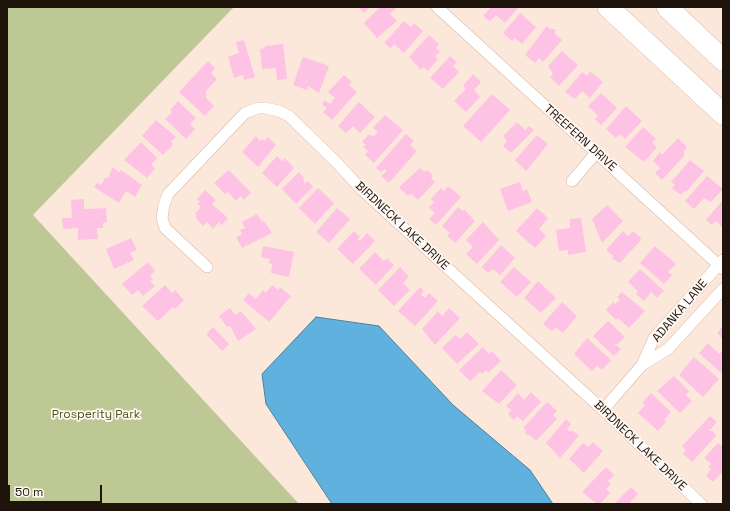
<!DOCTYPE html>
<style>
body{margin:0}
#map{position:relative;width:730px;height:511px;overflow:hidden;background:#fce8db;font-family:"Space Grotesk",sans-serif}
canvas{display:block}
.frame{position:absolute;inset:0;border:8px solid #1f140c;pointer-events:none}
.scale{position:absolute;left:8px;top:485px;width:94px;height:18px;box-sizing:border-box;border:2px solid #1f140c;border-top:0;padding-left:5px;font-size:12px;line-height:14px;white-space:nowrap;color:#1f140c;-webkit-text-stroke:3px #fff8f3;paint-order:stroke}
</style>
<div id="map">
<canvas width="730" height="511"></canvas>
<div class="frame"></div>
<div class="scale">50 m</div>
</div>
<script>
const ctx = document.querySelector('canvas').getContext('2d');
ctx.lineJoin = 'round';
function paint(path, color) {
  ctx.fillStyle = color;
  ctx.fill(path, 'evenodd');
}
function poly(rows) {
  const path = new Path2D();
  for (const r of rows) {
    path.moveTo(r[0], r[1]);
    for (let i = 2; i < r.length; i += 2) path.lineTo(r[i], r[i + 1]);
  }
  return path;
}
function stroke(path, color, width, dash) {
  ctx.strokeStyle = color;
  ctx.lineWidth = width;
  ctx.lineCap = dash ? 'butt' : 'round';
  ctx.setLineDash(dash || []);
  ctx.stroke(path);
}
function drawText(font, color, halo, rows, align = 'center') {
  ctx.font = font + ' "Space Grotesk",sans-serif';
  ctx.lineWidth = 3.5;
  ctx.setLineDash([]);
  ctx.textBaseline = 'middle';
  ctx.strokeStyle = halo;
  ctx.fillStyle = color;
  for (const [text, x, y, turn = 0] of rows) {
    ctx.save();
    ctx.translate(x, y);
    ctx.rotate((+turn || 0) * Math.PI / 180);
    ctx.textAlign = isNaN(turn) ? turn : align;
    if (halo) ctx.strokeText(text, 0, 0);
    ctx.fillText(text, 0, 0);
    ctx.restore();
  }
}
paint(poly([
 [7,7,234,7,33,215,299,504,7,504]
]), '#bec895');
const water = poly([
 [316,317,379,326,453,405,530,470,553,504,332,504,266,404,262,374,316,317]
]);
paint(water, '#60b1dd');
stroke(water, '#4c829e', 1);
paint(poly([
 [358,7,370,7,364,13],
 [380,7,397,7,390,14,397,21,377,38,364,23],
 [491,7,519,7,505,23,496,15,490,21,483,16],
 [520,13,536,27,522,44,515,38,512,41,503,33],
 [404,21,411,27,414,23,423,31,404,53,394,44,391,48,384,43],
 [547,26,550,29,555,29,555,34,562,40,543,62,539,58,535,63,525,55],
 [429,35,439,44,436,48,440,52,435,56,438,59,428,71,423,67,421,70,409,57],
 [244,40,255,77,244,80,243,75,234,78,228,57,239,53,236,42],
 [283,44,287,79,277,80,276,68,262,69,260,49,265,48,265,46],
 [562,51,578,65,559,86,550,77,553,74,548,66],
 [450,56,457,62,453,66,459,72,443,89,430,78],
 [303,57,329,66,319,93,308,86,307,90,293,85],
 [208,61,215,68,211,73,217,79,206,91,206,98,214,106,205,116,179,92],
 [590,71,603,82,590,98,582,91,575,99,565,92,582,72,587,76],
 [473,74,481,82,474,90,480,97,466,112,454,101,466,89,463,86],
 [344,75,352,82,349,85,357,92,332,120,323,112,327,108,322,104,325,100,330,104,335,98,328,92],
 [601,93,617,108,601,125,595,119,598,116,588,106],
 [492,94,510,110,481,142,463,126],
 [178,101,196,118,190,124,195,129,186,139,165,119,172,112,170,110],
 [359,102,375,117,360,133,353,126,346,133,338,126],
 [626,106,642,121,625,139,620,134,616,138,606,129],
 [385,115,403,130,374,163,365,155,368,151,363,147,366,145,362,142,369,134,373,137,378,132,373,128],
 [156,120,176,137,171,142,173,144,171,147,163,155,142,136],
 [517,122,525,130,529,126,534,130,511,153,503,146,507,141,503,136],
 [643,127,656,139,652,143,657,147,644,162,625,147],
 [406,134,414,141,410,145,417,151,389,183,381,176,387,171,384,169,381,172,376,168],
 [537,135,548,144,526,171,515,160],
 [256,136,260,141,262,139,265,141,268,137,276,145,258,167,242,152],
 [678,138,687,147,684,151,684,156,662,180,655,173,660,168,653,161,660,152,662,155],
 [141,142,157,158,151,165,155,168,147,178,124,160],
 [277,156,282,161,285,158,294,168,277,187,262,173],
 [690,160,704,171,686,192,685,191,681,195,672,188,675,185,671,182],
 [113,167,119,172,121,170,142,185,135,197,126,191,119,203,94,187,97,183,101,185,106,177,108,178],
 [420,168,425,172,427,170,433,175,431,178,435,182,418,200,413,195,410,194,408,196,399,187],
 [229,170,251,193,244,200,241,196,236,201,228,192,225,194,214,183],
 [299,172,304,178,303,179,305,184,308,181,313,187,296,204,282,189],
 [707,176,723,189,711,202,704,198,694,209,685,201],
 [520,182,523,191,527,189,532,202,508,211,500,189],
 [448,186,461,197,436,225,429,219,435,213,429,207,434,202,431,199,441,188,444,191],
 [318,188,334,203,315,224,299,208],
 [205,190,216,200,212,204,228,218,222,225,219,222,213,229,207,222,203,226,196,218,197,216,195,213,201,207,197,204,200,202,197,199],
 [84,199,84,209,106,208,107,222,103,223,103,228,97,228,98,239,78,240,78,228,63,229,62,218,72,218,71,200],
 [723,200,723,228,716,221,712,225,706,220],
 [607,205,623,221,602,243,592,219],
 [458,207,463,211,464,209,475,221,455,243,447,236,450,233,442,226],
 [337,208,350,219,329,243,316,232],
 [537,208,548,218,539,229,546,236,535,248,516,231],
 [257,214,262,222,264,221,272,233,242,248,236,237,242,234,240,230,245,228,242,222],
 [581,218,586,252,568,255,568,250,559,251,556,230,570,228,570,219],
 [483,222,499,240,477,264,466,254,473,247,466,240],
 [354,231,360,237,358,239,360,241,367,233,375,241,353,264,337,249],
 [623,231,628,236,633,231,641,238,640,241,620,263,612,259,613,256,606,250],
 [131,238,137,250,130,253,134,260,114,269,106,249],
 [501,245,515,258,500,275,493,269,488,273,482,267],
 [263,246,294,252,289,277,271,273,272,264,269,263,270,259,261,257],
 [655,246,676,264,668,272,672,275,664,284,640,263],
 [375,252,384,261,387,258,394,265,376,285,359,269],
 [148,262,155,271,150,276,153,279,150,281,155,286,143,296,138,290,132,295,122,284],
 [400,267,409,277,403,283,410,290,394,306,378,290],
 [514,267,531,282,517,297,500,282],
 [640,269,664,291,657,298,651,292,644,301,636,294,638,291,628,282],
 [538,281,556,298,541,313,524,298],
 [165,285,172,293,175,290,184,300,175,309,173,307,158,321,142,306],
 [272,285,278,290,280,287,291,296,269,322,243,300,249,293,256,299,263,290,266,293],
 [420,287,424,291,421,295,425,298,429,293,438,301,415,326,398,311],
 [622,292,645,311,629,328,618,318,616,320,606,310,613,302,615,304,620,299,617,297],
 [562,302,577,316,563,333,556,327,552,331,543,324],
 [230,308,235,315,241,311,256,329,238,341,230,326,227,327,219,316],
 [449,308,460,318,435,345,422,329,438,311,442,316],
 [608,321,625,337,618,344,615,344,621,349,614,356,593,336],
 [723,326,723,339,717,333],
 [213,327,229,344,222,351,206,334],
 [467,332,479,344,457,364,442,348,455,335,460,339],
 [587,338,611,360,602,370,597,366,592,371,574,354],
 [708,343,719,354,723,351,723,371,721,373,699,353],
 [483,347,489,354,492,351,501,361,488,373,486,370,482,374,480,372,470,381,459,370],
 [694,357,719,379,703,397,679,375],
 [501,370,517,385,499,404,482,391],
 [674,376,689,391,686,395,692,401,680,413,657,391],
 [531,392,541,402,523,421,517,416,514,420,508,414,511,410,506,406,518,393,524,400],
 [651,393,671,412,664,420,666,422,658,431,638,413,645,405,642,403],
 [547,402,557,411,553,415,557,419,536,441,530,435,526,435,525,429,523,428],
 [710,416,717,422,709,431,713,431,716,436,692,462,683,454,686,450,682,446],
 [566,419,571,424,567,429,570,432,572,430,579,436,560,458,546,443],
 [593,442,603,451,584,473,569,459,583,443,588,447],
 [718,443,723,447,723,471,713,482,706,476,711,469,708,467,711,464,704,458],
 [606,467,614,475,608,481,611,484,606,489,610,493,600,504,597,504,582,492],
 [631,487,638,494,630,502,633,504,614,504]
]), '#fec2e4');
const street = poly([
 [437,7,723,269],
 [572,181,596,153],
 [207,267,165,228,162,218,164,205,168,194,245,113,258,108,265,108,279,111,289,116,338,164,362,190,603,410,701,504],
 [642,365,668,349,723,289],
 [603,410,642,365,654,338,723,260]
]);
const highway = poly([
 [608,7,723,114],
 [667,7,723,60]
]);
stroke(street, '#d9b8a4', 12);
stroke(highway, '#d9b8a4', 22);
stroke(street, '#fff', 11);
stroke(highway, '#fff', 21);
drawText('12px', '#1f140c', '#fff8f3', [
 ["TREEFERN DRIVE",580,138,42],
 ["BIRDNECK LAKE DRIVE",402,226,43],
 ["ADANKA LANE",680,311,-50],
 ["BIRDNECK LAKE DRIVE",640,446,44]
]);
drawText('12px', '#4d561e', '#fff8f3', [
 ["Prosperity Park",96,415]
]);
</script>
